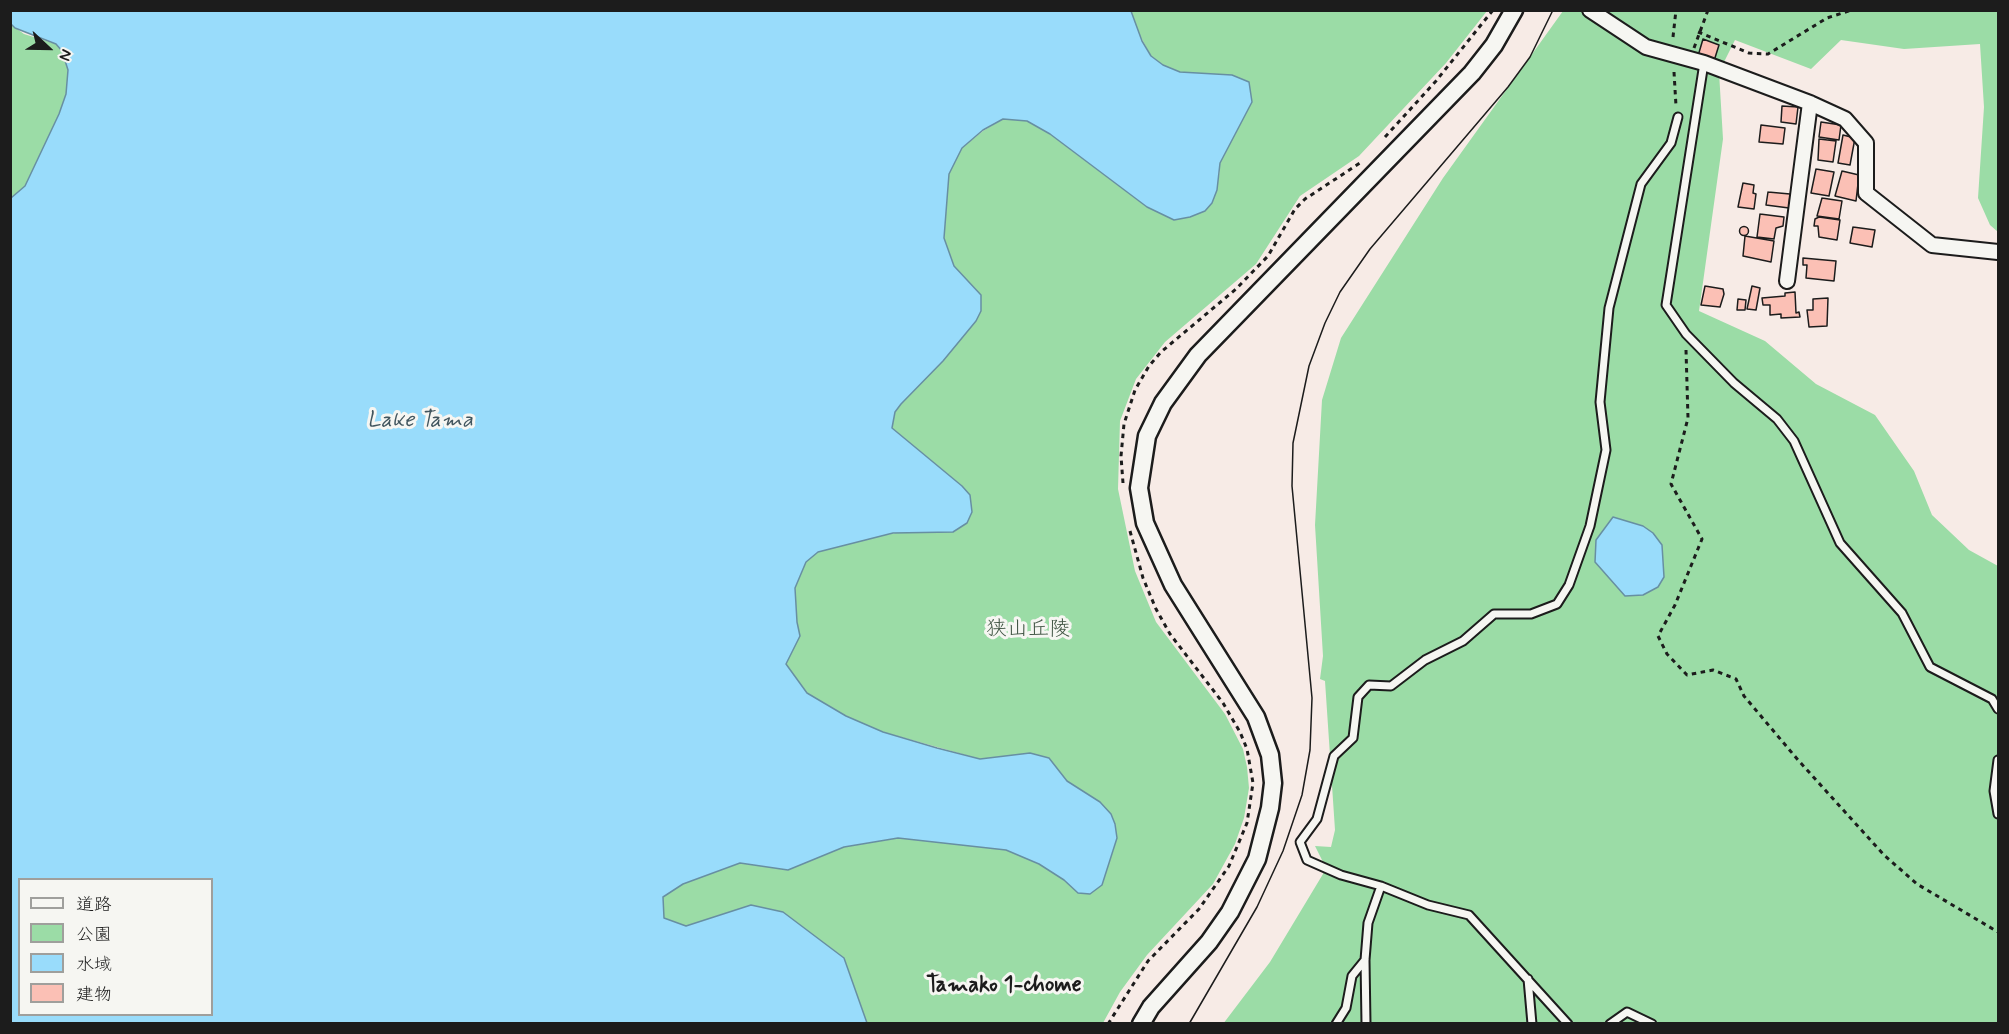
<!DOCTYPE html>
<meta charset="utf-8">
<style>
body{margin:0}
#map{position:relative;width:2009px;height:1034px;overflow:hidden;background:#f7ebe6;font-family:Mynerve,"Klee One",sans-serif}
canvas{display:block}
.frame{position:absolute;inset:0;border:12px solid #1c1c1c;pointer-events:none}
.legend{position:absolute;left:18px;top:878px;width:195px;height:138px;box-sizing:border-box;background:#f6f6f2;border:2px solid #9f9f9c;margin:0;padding:8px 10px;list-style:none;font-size:18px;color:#1c1c1c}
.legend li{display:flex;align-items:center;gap:12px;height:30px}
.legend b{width:30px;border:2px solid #9f9f9c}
.north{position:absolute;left:18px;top:18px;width:60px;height:60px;-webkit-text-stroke:4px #f6f6f2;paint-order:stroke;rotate:112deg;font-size:16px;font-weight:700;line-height:24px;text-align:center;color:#1c1c1c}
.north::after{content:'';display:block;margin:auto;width:21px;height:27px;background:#1c1c1c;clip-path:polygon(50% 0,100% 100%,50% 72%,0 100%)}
</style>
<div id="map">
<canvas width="2009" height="1034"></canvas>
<div class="frame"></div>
<ul class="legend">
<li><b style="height:8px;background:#f6f6f2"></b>道路</li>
<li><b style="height:16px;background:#9bdca6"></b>公園</li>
<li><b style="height:16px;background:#99dcfb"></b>水域</li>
<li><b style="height:16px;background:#fbc0b5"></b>建物</li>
</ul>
<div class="north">N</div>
</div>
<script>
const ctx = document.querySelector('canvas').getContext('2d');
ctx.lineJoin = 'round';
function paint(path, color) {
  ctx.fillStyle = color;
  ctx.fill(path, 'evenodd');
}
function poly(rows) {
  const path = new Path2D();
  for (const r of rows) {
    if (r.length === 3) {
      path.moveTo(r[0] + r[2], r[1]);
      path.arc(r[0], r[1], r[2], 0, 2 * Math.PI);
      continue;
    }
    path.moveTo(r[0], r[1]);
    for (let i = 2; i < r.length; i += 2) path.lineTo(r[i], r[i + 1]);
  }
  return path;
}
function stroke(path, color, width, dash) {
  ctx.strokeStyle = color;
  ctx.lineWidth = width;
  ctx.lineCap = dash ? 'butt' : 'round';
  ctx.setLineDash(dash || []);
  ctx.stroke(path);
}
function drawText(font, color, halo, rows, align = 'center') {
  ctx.font = font + ' Mynerve,"Klee One",sans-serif';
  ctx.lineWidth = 6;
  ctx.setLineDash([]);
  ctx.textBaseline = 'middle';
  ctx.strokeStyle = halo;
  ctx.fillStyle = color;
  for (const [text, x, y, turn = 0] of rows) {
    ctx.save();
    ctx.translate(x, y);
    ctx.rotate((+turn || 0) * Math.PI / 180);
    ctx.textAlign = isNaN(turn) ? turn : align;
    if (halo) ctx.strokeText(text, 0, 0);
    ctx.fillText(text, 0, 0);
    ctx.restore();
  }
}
paint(poly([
 [1131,11,1487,11,1446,63,1359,156,1300,196,1256,264,1165,342,1136,379,1120,421,1118,489,1135,571,1156,622,1225,714,1243,749,1247,767,1249,788,1244,818,1235,844,1213,884,1147,955,1120,992,1103,1023,867,1023,844,958,832,949,751,905,686,926,663,918,663,897,683,884,740,863,788,870,844,847,898,838,1006,850,1039,864,1065,880,1078,893,1102,885,1117,838,1115,824,1100,802,1067,781,1049,758,1030,753,980,759,883,732,846,716,807,693,786,664,800,636,797,622,795,588,806,561,818,552,874,537,907,531,954,532,967,523,972,512,962,486,892,428,895,412,901,404,976,321,981,295,954,266,944,238,949,174,962,148,983,131,1003,119,1027,121,1050,134,1147,207,1219,177,1220,163,1252,102,1197,75,1180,72,1163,65,1151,56,1137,30],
 [1563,11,1998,11,1998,232,1990,225,1978,198,1984,107,1980,44,1904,49,1841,40,1811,69,1735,40,1719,72,1723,139,1699,311,1765,341,1816,384,1875,415,1914,471,1932,515,1969,550,1998,566,1998,1023,1223,1024,1270,962,1323,874,1325,866,1315,846,1331,847,1335,830,1325,681,1320,679,1323,656,1315,525,1322,400,1341,338,1443,178],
 [10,24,24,34,56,44,62,51,68,70,66,94,59,114,25,186,11,198]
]), '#9bdca6');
const water = poly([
 [11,10,1131,11,1142,41,1151,56,1163,65,1180,72,1232,75,1249,82,1252,102,1220,163,1217,190,1212,203,1205,211,1190,217,1174,220,1147,207,1050,134,1027,121,1003,119,983,130,962,148,949,174,944,238,954,266,981,295,981,311,976,321,943,361,901,404,895,412,892,428,962,486,970,495,972,512,967,523,953,532,893,533,818,552,806,562,795,588,797,622,800,636,786,664,807,693,846,716,883,732,937,748,980,759,1030,753,1049,758,1067,781,1100,802,1111,814,1115,824,1117,838,1102,885,1090,894,1078,893,1064,880,1039,864,1006,850,898,838,844,847,788,870,740,863,683,884,663,897,664,918,686,926,751,905,783,912,844,958,867,1023,11,1023,11,198,25,186,59,114,66,94,68,70,62,51,56,44,15,28,11,24,11,10],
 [20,880,212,880,212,1014,20,1014,20,880],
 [1613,517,1643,526,1653,533,1662,545,1664,577,1658,587,1643,595,1625,596,1595,562,1596,540,1613,517]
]);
paint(water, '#99dcfb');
stroke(water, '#678fa2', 1.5);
const building = poly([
 [1703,39,1719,45,1714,61,1698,56,1703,39],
 [1782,106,1798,107,1796,124,1781,122,1782,106],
 [1821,122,1841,125,1839,140,1819,137,1821,122],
 [1761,125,1785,128,1783,144,1759,142,1761,125],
 [1843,135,1855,138,1850,165,1838,163,1843,135],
 [1819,139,1836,141,1833,162,1818,160,1819,139],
 [1816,169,1834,172,1829,196,1811,193,1816,169],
 [1842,171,1859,175,1856,201,1835,196,1842,171],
 [1743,183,1754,185,1753,193,1756,194,1754,209,1738,207,1743,183],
 [1768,192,1790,194,1789,208,1766,205,1768,192],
 [1822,198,1842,201,1839,219,1817,216,1822,198],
 [1760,214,1784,217,1783,226,1776,228,1774,239,1757,237,1760,214],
 [1819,217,1840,220,1837,240,1819,237,1818,226,1814,226,1815,219,1819,217],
 [1744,231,4.5],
 [1853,227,1875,230,1872,247,1850,243,1853,227],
 [1745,236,1774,241,1771,262,1743,256,1745,236],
 [1803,258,1836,261,1834,281,1806,278,1807,265,1803,265,1803,258],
 [1705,286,1723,289,1724,294,1720,307,1701,305,1705,286],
 [1752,286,1760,288,1756,310,1747,309,1752,286],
 [1795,292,1796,313,1799,312,1800,317,1781,318,1781,314,1770,315,1770,305,1763,305,1762,298,1785,296,1785,293,1795,292],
 [1828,298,1827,326,1809,327,1807,310,1813,310,1813,299,1828,298],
 [1738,299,1746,300,1745,310,1737,310,1738,299]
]);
paint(building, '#fbc0b5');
stroke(building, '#1c1c1c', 1.5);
const service = poly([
 [1704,63,1666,305,1686,334,1734,383,1777,419,1794,441,1840,543,1902,613,1930,667,1992,699,1998,709],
 [1998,760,1994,791,1998,814],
 [1528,979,1532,1024],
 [1336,1024,1346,1008,1352,976,1365,960],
 [1366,1024,1365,960,1368,923,1381,886],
 [1568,1024,1469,915,1428,905,1381,886,1341,875,1307,860,1300,842,1317,819,1334,756,1353,738,1358,697,1369,685,1391,686,1425,660,1463,641,1494,614,1531,614,1557,604,1569,585,1590,526,1606,450,1600,402,1609,308,1641,184,1671,143,1678,117],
 [1610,1024,1627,1012,1652,1024]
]);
const minor = poly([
 [1590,10,1646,47,1704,63,1810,103,1845,119,1866,143,1866,193,1932,245,1998,252],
 [1787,281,1810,103]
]);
const tertiary = poly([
 [1141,1024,1151,1007,1209,942,1230,912,1257,859,1270,808,1273,783,1270,755,1256,717,1173,585,1145,523,1139,488,1147,436,1163,403,1198,355,1472,73,1494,45,1514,10]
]);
stroke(service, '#1c1c1c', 11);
stroke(minor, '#1c1c1c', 18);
stroke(tertiary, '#1c1c1c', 21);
stroke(poly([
 [1698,32,1749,53,1768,54,1827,18,1852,10],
 [1673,37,1676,10],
 [1694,48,1708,10],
 [1674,72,1676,106],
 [1385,137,1436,81,1493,10],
 [1686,350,1688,418,1671,484,1702,539,1675,605,1658,636,1667,654,1687,675,1713,670,1736,679,1744,696,1798,760,1884,855,1917,884,1998,932],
 [1123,483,1121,456,1124,424,1135,390,1149,366,1161,352,1236,289,1268,256,1295,209,1305,199,1360,163],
 [1108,1024,1148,961,1199,909,1229,866,1247,823,1253,783,1247,749,1240,732,1223,703,1170,634,1156,609,1143,578,1130,531]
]), '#1c1c1c', 3, [4.5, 4.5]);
stroke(service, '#f6f6f2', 7);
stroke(minor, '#f6f6f2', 14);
stroke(tertiary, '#f6f6f2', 16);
stroke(poly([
 [1189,1024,1257,907,1283,851,1302,795,1310,750,1312,698,1292,486,1293,443,1309,366,1325,323,1340,292,1370,249,1508,87,1530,57,1553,10]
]), '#1c1c1c', 1.5);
drawText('21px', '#425645', '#f6f6f2', [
 ["狭山丘陵",1028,631]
]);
drawText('italic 22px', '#42565f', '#f6f6f2', [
 ["Lake Tama",420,421]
]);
drawText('bold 22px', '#1c1c1c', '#f6f6f2', [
 ["Tamako 1-chome",1004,986]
]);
</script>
